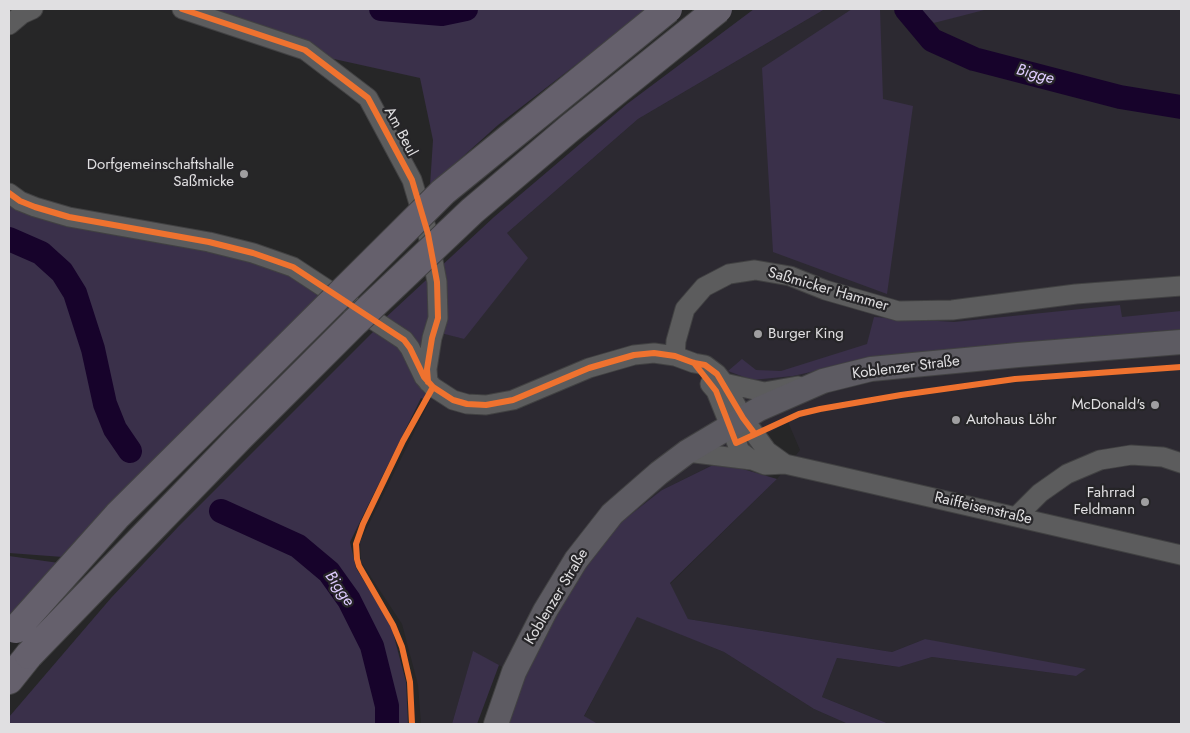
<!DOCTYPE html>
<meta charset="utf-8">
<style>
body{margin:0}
#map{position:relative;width:1190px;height:733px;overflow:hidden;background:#262627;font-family:Jost,sans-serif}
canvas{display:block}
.frame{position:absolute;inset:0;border:10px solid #e0dfe1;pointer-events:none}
</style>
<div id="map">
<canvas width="1190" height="733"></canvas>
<div class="frame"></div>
</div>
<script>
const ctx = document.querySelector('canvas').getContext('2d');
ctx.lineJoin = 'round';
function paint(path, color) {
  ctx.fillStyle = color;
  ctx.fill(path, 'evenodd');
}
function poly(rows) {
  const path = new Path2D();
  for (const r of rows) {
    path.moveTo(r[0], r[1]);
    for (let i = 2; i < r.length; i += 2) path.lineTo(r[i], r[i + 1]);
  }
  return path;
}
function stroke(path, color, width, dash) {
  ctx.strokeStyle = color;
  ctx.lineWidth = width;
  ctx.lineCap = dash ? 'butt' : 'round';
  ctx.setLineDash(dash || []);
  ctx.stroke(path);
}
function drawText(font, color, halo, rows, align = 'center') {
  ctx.font = font + ' Jost,sans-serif';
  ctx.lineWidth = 4.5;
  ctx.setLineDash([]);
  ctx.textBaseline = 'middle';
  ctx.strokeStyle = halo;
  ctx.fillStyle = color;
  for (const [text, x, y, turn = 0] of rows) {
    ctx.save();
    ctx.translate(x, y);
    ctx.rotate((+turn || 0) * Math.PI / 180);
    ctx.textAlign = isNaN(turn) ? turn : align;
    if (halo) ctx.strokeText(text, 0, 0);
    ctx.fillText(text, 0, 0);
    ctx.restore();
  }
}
paint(poly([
 [825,9,920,9,934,23,982,9,1181,9,1181,724,889,724,822,697,837,658,898,667,932,657,1076,676,925,639,892,652,688,619,670,584,777,479,800,450,788,422,719,462,662,490,522,677,473,652,452,724,421,724,418,685,402,624,361,562,360,542,429,402,444,333,464,339,507,233,638,119],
 [636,616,724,652,814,709,848,724,598,724,584,717]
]), '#2c2931');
paint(poly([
 [204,9,648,9,498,125,430,186,433,140,420,78,325,57],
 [754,9,825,9,638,119,507,233,528,258,464,339,433,331,421,347,382,321,494,217,627,104],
 [852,9,880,9,883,99,913,106,887,294,773,252,762,68],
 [920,9,988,9,934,23],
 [9,204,207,248,289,272,321,294,196,418,63,557,9,553],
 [1120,305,1122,317,1181,311,1181,329,873,358,793,376,752,380,728,371,742,359,756,370,781,371,867,344,874,317,954,322],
 [374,331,409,354,429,402,421,398,350,542,356,568,391,625,406,682,408,724,9,724,9,717,111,598,178,527],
 [719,462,777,479,670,583,688,619,892,652,925,639,1086,669,1076,676,932,657,899,667,837,658,822,697,889,724,848,724,814,709,724,652,637,617,584,716,598,724,508,724,522,677,564,592,620,523,662,490],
 [9,556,59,563,9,618],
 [473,651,499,665,477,724,452,724]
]), '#3a304a');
stroke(poly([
 [381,9,442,14,466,9],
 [906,9,932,40,974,59,1120,97,1181,107],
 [9,239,41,253,62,272,75,293,93,349,105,404,115,429,130,451],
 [221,511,298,546,329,572,349,600,372,646,387,706,387,724]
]), '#17032b', 24);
const minor = poly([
 [182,9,305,50,368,98,412,180,428,234,437,282,438,318,432,338,427,369,428,382],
 [9,25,22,14,33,9],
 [9,193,20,201,35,207,69,217,209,242,253,253,293,267,404,340,410,348,424,377,433,387,453,400,467,404,486,405,513,400,589,368,634,355,654,353,675,356,694,363,705,365,717,374,724,383,743,418,767,451,785,464],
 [675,356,676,341,685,309,704,287,729,274,755,270,790,276,825,290,898,311,952,310,1076,294,1181,286],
 [724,383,764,392,798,386],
 [710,384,716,391,740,451,752,460,765,465,785,464,838,476,1181,555],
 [687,452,752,460],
 [1017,516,1040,493,1067,474,1100,460,1131,455,1163,457,1181,463]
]);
const major = poly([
 [496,724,514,672,545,611,576,560,612,514,659,473,687,452,759,409,823,381,871,369,1018,355,1181,342]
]);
const highway = poly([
 [9,680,29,655]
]);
stroke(minor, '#414142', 21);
stroke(major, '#414142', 26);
stroke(highway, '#414142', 30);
stroke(minor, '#5c5c5d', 19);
stroke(major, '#5d5b62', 24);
stroke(highway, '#65606c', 28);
const highwayBridge = poly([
 [16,629,118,515,443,192,668,9],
 [29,655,240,437,355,322,472,211,570,128,718,9]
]);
stroke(highwayBridge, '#414142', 30, []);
stroke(highwayBridge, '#65606c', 28);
stroke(poly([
 [182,9,305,50,368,98,412,180,428,234,437,282,438,318,432,338,427,369,428,382],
 [9,193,20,201,35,207,69,217,209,242,253,253,293,267,404,340,410,348,424,377,433,387,453,400,467,404,486,405,513,400,589,368,634,355,654,353,675,356,694,363,705,365,717,374,743,418,755,434],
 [694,363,716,391,736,443,799,414,820,409,901,395,1015,379,1181,367],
 [412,724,410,682,402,647,393,625,359,566,357,559,356,544,363,524,403,441,433,387]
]), '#ef722f', 6);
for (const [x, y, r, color] of [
 [244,174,5,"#9f9ea0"],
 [758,334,5,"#9f9ea0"],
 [1155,405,5,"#9f9ea0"],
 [956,420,5,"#9f9ea0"],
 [1145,502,5,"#9f9ea0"]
]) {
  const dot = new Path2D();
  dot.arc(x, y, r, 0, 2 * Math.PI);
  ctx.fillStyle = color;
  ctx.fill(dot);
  stroke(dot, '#262528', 2);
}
drawText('15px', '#e0dfe1', '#262528', [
 ["Am Beul",400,132,62],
 ["Saßmicker Hammer",828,290,16],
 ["Koblenzer Straße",906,368,-7],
 ["Raiffeisenstraße",983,509,13],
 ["Koblenzer Straße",557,597,-59]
]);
drawText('15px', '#e0dfe1', '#262528', [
 ["Dorfgemeinschaftshalle",234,165],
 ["Saßmicke",234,182],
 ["Burger King",768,334,"left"],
 ["McDonald's",1145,405],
 ["Autohaus Löhr",966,420,"left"],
 ["Fahrrad",1135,493],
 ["Feldmann",1135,510]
], 'right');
drawText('italic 16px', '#dfccff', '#262528', [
 ["Bigge",1035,75,15],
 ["Bigge",339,589,55]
]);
</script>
